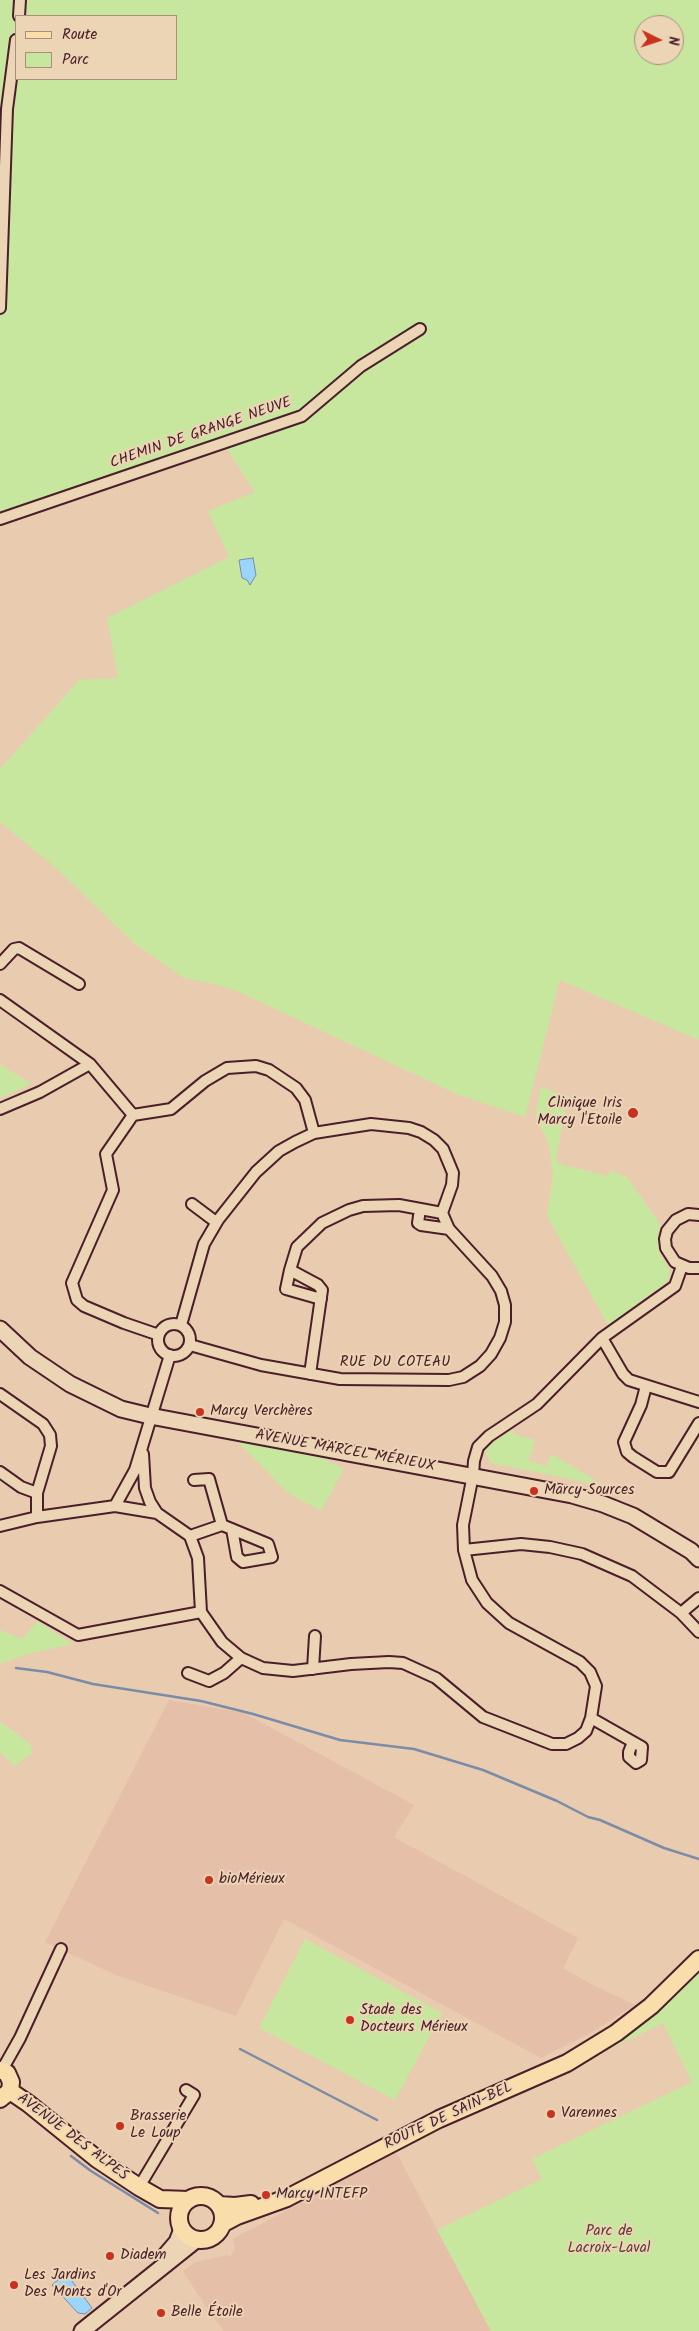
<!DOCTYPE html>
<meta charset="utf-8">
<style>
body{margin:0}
#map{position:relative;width:699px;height:2331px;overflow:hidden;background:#e9cbaf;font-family:Kalam,sans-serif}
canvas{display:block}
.legend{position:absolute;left:15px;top:15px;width:162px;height:65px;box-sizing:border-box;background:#ecd5b5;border:1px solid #ab8c7e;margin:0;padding:6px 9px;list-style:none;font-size:15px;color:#4a1f2b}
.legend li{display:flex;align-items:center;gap:10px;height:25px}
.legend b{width:25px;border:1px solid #ab8c7e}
.north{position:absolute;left:634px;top:15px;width:50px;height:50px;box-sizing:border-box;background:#ecd5b5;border:1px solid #ab8c7e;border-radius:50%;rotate:94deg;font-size:14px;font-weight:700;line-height:20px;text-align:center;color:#4a1f2b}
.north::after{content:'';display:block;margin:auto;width:18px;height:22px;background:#c8321e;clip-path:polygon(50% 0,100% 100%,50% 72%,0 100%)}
</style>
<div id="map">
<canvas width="699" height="2331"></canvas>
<ul class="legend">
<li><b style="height:6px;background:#f9deab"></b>Route</li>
<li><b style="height:14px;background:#c8e79e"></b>Parc</li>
</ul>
<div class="north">N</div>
</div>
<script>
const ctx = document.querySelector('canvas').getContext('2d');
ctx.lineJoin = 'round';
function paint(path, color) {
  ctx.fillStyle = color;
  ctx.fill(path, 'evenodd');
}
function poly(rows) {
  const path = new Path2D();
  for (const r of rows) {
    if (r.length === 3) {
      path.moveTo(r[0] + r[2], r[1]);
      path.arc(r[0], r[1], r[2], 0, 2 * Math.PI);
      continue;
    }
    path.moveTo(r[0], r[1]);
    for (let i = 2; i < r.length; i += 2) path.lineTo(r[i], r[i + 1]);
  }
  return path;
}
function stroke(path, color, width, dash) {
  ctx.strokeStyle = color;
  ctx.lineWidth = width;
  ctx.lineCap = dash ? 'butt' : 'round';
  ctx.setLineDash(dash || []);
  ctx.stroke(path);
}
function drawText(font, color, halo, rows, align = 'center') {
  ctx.font = font + ' Kalam,sans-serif';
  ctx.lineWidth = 4;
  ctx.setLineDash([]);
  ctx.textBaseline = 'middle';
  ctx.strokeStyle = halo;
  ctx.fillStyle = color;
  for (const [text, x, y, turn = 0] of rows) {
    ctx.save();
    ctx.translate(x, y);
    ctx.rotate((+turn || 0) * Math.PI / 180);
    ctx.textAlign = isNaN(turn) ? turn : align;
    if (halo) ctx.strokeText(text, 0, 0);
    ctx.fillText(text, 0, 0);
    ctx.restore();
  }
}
paint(poly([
 [169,1700,244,1713,414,1805,394,1837,578,1938,563,1968,591,1984,635,2005,589,2034,541,2058,284,1919,236,2016,116,1975,45,1942],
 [396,2152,491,2331,224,2331,206,2307,183,2271,196,2262,228,2255,230,2257,235,2249,233,2239]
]), '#e5bfa8');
paint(poly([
 [0,0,699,0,699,1040,560,980,525,1117,459,1095,239,992,214,984,184,978,135,944,56,868,0,822,0,769,79,680,118,678,107,618,229,557,208,511,255,492,221,440,3,513,0,509],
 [16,16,176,16,176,79,16,79],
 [644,25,674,25,674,55,644,55],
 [0,1064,31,1084,0,1098],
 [541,1087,568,1097,556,1158,559,1164,608,1176,610,1171,627,1177,661,1226,658,1233,658,1243,660,1255,668,1266,670,1275,666,1283,608,1325,547,1216,553,1174,548,1141,535,1116],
 [512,1430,514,1431,513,1434,535,1440,529,1461,546,1466,551,1455,557,1457,601,1484,601,1488,580,1481,491,1463,486,1453,487,1447],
 [233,1437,312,1453,344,1469,321,1511,288,1493],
 [37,1621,73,1644,24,1655,0,1664,0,1630,22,1639],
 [0,1722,31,1744,32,1753,15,1766,0,1752],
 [305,1939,442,2013,395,2100,259,2028],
 [699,1966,699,2331,491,2331,437,2230,542,2179,532,2159,692,2082,663,2023,593,2057,589,2053]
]), '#c8e79e');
const water = poly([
 [253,558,256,575,250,585,247,580,242,578,239,560,253,558],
 [66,2273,92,2308,85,2314,78,2313,52,2285,66,2273]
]);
paint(water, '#9bd5fb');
stroke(water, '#7b8ca8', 1);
stroke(poly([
 [16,1668,47,1672,93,1684,201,1701,253,1714,340,1740,414,1749,483,1770,557,1801,588,1817,600,1820,664,1848,699,1859],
 [240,2049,377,2120],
 [71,2156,91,2171,158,2213]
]), '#7b8ca8', 2.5);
const street = poly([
 [19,16,20,0],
 [0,308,7,109,16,40],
 [0,519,302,416,361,366,420,329],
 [0,964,14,949,19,948,79,984],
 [0,1000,90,1064,133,1115,106,1154,113,1190,72,1283,77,1300,84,1306,124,1323,159,1335],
 [0,1109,40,1092,90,1064],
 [133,1115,171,1109,205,1081,227,1068,256,1066,269,1070,296,1088,305,1100,314,1133],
 [192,1204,216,1222],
 [420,1209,418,1223,421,1225,449,1229],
 [699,1215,688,1214,676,1220,667,1231,665,1239,666,1248,675,1262,689,1268,699,1268],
 [290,1270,286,1289,321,1299],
 [174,1340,16],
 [181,1325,204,1244,218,1220,256,1172,279,1151,295,1142,314,1133,371,1124,409,1128,421,1132,434,1140,443,1149,453,1173,452,1185,442,1213],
 [602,1338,623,1374,629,1380,699,1402],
 [190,1345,261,1365,340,1379,449,1380,463,1377,480,1366,491,1354,500,1338,505,1322,505,1305,501,1291,492,1276,449,1229,442,1213],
 [310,1374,322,1290,318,1285,290,1270,297,1247,322,1223,349,1210,363,1206,399,1205,442,1213],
 [646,1386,641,1405,624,1442,627,1452,633,1457,657,1472,669,1472,699,1423],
 [0,1394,43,1424,50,1435,51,1446,37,1493,37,1517],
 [143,1454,145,1488,150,1502,157,1513],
 [0,1472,21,1487,37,1493],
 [194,1480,209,1479,222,1525],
 [115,1506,135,1470,170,1355],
 [0,1526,37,1517,115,1506,157,1513,190,1536,198,1558,201,1612,222,1642,241,1658,263,1668,293,1671,351,1664,389,1662,403,1663,436,1678,483,1717,552,1744,566,1744,578,1738,586,1731,591,1718,596,1686,590,1672,580,1662,509,1623,487,1603,472,1580,464,1550,463,1525,473,1475,474,1461,478,1447,489,1436,537,1404,602,1338,675,1286,682,1266],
 [190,1536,222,1525,268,1544,272,1557,243,1562,237,1557,232,1529],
 [464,1550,521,1544,550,1547,582,1554,632,1576,681,1613,699,1632],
 [0,1591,78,1635,201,1612],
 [681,1613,699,1598],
 [313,1669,315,1636],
 [188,1673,209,1681,224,1673,241,1658],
 [591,1718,642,1747,641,1760,636,1763,629,1757,629,1752,633,1742],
 [2,2070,20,2038,61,1949],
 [139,2187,194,2095,186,2090]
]);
const secondary = poly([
 [0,1329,30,1357,70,1384,121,1409,150,1416,572,1495,603,1504,633,1516,691,1551,699,1559],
 [165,2256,177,2242,182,2229],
 [82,2331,196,2240]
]);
const primary = poly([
 [0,2070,7,2073,11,2082,10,2091,0,2099],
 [10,2091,29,2104,97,2159,139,2187,160,2199,189,2200],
 [201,2218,22],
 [219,2205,235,2206,251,2204],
 [222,2224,237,2216,287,2198,439,2119,567,2063,616,2033,651,2006,699,1959]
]);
stroke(street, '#4a1f2b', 14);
stroke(secondary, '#4a1f2b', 19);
stroke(primary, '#4a1f2b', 20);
stroke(street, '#ecd5b5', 10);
stroke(secondary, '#ecd5b5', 15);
stroke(primary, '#f9deab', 16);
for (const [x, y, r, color] of [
 [633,1113,6,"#c8321e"],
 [200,1412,5,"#c8321e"],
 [534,1491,5,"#c8321e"],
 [209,1880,5,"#c8321e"],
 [350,2020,5,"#c8321e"],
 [551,2114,5,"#c8321e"],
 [120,2126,5,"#c8321e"],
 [266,2195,5,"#c8321e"],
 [110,2256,5,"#c8321e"],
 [14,2285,5,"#c8321e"],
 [161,2313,5,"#c8321e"]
]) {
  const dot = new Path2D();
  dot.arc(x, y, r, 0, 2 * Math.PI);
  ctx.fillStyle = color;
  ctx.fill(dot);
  stroke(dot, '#ecd5b5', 2);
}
drawText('15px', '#4a1f2b', '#ecd5b5', [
 ["CHEMIN DE GRANGE NEUVE",201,434,-19],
 ["RUE DU COTEAU",395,1363],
 ["AVENUE MARCEL MÉRIEUX",345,1452,10],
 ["ROUTE DE SAIN-BEL",449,2117,-25],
 ["AVENUE DES ALPES",72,2138,37]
]);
drawText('15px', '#4a1f2b', '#ecd5b5', [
 ["Clinique Iris",622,1104,"right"],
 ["Marcy l'Etoile",622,1121,"right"],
 ["Marcy Verchères",210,1412],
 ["Marcy Sources",544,1491],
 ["bioMérieux",219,1880],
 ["Stade des",360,2011],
 ["Docteurs Mérieux",360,2028],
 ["Varennes",561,2114],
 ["Brasserie",130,2117],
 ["Le Loup",130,2134],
 ["Marcy INTEFP",276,2195],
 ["Diadem",120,2256],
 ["Les Jardins",24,2276],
 ["Des Monts d'Or",24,2293],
 ["Belle Étoile",171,2313]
], 'left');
drawText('15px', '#5d3d3c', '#ecd5b5', [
 ["Parc de",609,2232],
 ["Lacroix-Laval",609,2249]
]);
</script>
